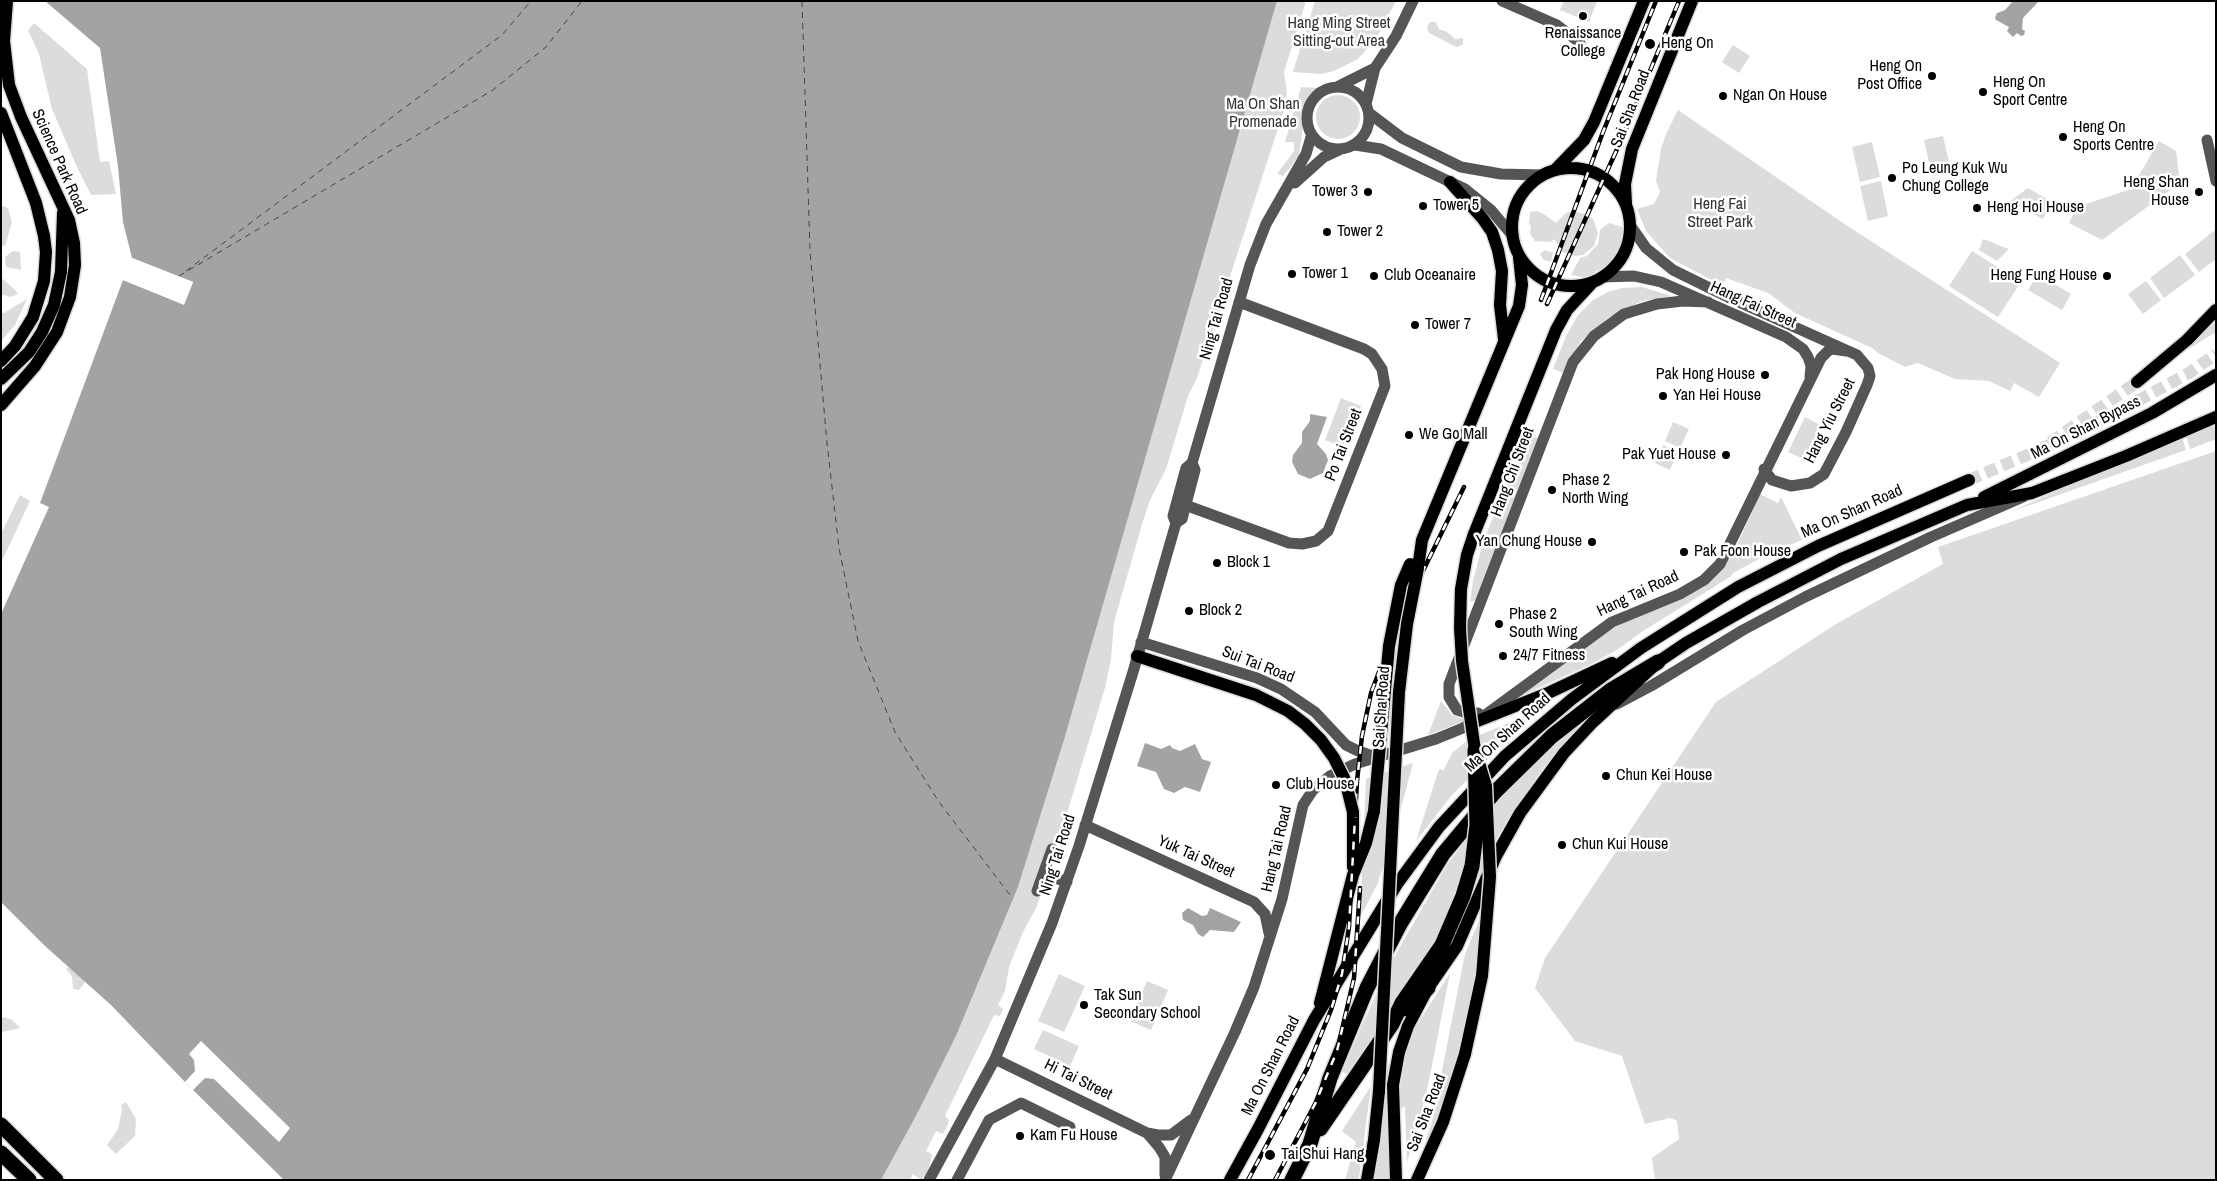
<!DOCTYPE html>
<style>
body{margin:0}
#map{position:relative;width:2217px;height:1181px;overflow:hidden;background:#fff;font-family:"Archivo Narrow",sans-serif}
canvas{display:block}
.frame{position:absolute;inset:0;border:2px solid #000;pointer-events:none}
</style>
<div id="map">
<canvas width="2217" height="1181"></canvas>
<div class="frame"></div>
</div>
<script>
const ctx = document.querySelector('canvas').getContext('2d');
ctx.lineJoin = 'round';
function paint(path, color) {
  ctx.fillStyle = color;
  ctx.fill(path, 'evenodd');
}
function poly(rows) {
  const path = new Path2D();
  for (const r of rows) {
    if (r.length === 3) {
      path.moveTo(r[0] + r[2], r[1]);
      path.arc(r[0], r[1], r[2], 0, 2 * Math.PI);
      continue;
    }
    path.moveTo(r[0], r[1]);
    for (let i = 2; i < r.length; i += 2) path.lineTo(r[i], r[i + 1]);
  }
  return path;
}
function stroke(path, color, width, dash) {
  ctx.strokeStyle = color;
  ctx.lineWidth = width;
  ctx.lineCap = dash ? 'butt' : 'round';
  ctx.setLineDash(dash || []);
  ctx.stroke(path);
}
function drawText(font, color, halo, rows, align = 'center') {
  ctx.font = font + ' "Archivo Narrow",sans-serif';
  ctx.lineWidth = 5;
  ctx.setLineDash([]);
  ctx.textBaseline = 'middle';
  ctx.strokeStyle = halo;
  ctx.fillStyle = color;
  for (const [text, x, y, turn = 0] of rows) {
    ctx.save();
    ctx.translate(x, y);
    ctx.rotate((+turn || 0) * Math.PI / 180);
    ctx.textAlign = isNaN(turn) ? turn : align;
    if (halo) ctx.strokeText(text, 0, 0);
    ctx.fillText(text, 0, 0);
    ctx.restore();
  }
}
paint(poly([
 [1277,1,1306,1,1284,72,1287,93,1283,113,1197,378,1188,396,1166,469,1150,500,1143,521,1114,622,1111,659,1105,688,1048,876,1036,908,1023,932,1009,967,1005,991,998,1005,1003,1009,1000,1016,994,1015,945,1116,949,1120,947,1126,943,1134,936,1131,926,1151,932,1154,928,1171,921,1180,913,1174,910,1180,881,1180,917,1114,956,1036,1018,887,1064,740],
 [1315,1,1396,1,1376,39,1358,59,1334,71,1321,74,1293,72],
 [1564,1,1597,1,1589,22,1560,10],
 [1430,22,1436,22,1439,29,1447,32,1455,39,1463,38,1463,44,1457,47,1454,46,1429,33,1427,27],
 [34,23,87,69,100,162,109,161,116,194,91,195,77,167,52,109,39,54,28,30],
 [1733,45,1750,56,1739,73,1722,62],
 [1301,87,1317,88,1306,104,1299,156,1283,176,1277,174,1294,151,1294,142,1285,142],
 [1338,117,22],
 [1678,110,1846,225,2060,363,2039,397,2014,383,2010,391,1989,381,1955,379,1918,363,1905,367,1878,353,1872,348,1795,313,1768,293,1726,278,1723,286,1670,258,1646,231,1637,209,1654,204,1660,192,1656,181,1661,149,1666,134],
 [1943,136,1951,171,1932,176,1924,140],
 [2159,141,2176,151,2180,183,2102,240,2069,223,2077,207,2131,189],
 [1872,142,1880,177,1860,182,1852,147],
 [1881,181,1888,216,1868,221,1860,186],
 [2028,188,2052,202,2043,219,2009,202],
 [2,206,8,208,12,222,5,246,1,245],
 [1537,211,1545,215,1556,223,1566,213,1573,211,1588,215,1593,219,1598,233,1594,246,1583,255,1576,256,1562,252,1554,239,1551,242,1535,241,1530,234,1531,226,1529,224,1530,212],
 [1609,223,1622,227,1624,236,1610,267,1596,271,1590,278,1571,275,1580,258,1587,256,1598,244,1600,230],
 [2215,230,2216,259,2199,272,2185,254],
 [1983,239,2009,249,1997,261,1979,250],
 [1545,250,1553,253,1551,262,1544,260,1540,254],
 [13,251,20,252,21,270,6,267,5,257],
 [1972,251,2021,282,1998,317,1949,286],
 [2180,255,2195,275,2164,298,2150,278],
 [2038,274,2071,294,2062,310,2028,290],
 [3,279,13,288,18,294,10,297,1,294,1,280],
 [2146,281,2161,300,2143,314,2128,294],
 [1642,287,1672,296,1642,301,1609,317,1581,341,1564,373,1553,369,1566,336,1578,315,1593,300,1608,292,1622,288],
 [27,299,15,325,1,341,1,313,4,313],
 [2216,321,2216,332,2179,355],
 [1341,398,1361,406,1345,448,1325,440],
 [1805,417,1824,427,1808,461,1788,452],
 [1673,422,1689,429,1680,448,1665,441],
 [2216,423,2216,439,2190,449,2186,436],
 [1527,433,1538,438,1476,600,1470,602,1473,581,1483,542],
 [2182,437,2186,450,2010,512,2107,469],
 [1663,445,1678,452,1670,470,1655,463],
 [2216,451,2216,1180,1655,1180,1652,1158,1679,1139,1677,1121,1670,1118,1645,1124,1622,1056,1575,1041,1535,988,1545,958,1716,702,1836,624,1943,564,1938,547],
 [1760,494,1778,503,1781,497,1802,540,1770,553,1733,573,1730,577,1643,631,1617,650,1589,665,1518,697,1609,631,1727,562,1734,552],
 [20,495,30,501,1,563,1,534],
 [1441,701,1452,715,1467,720,1428,735],
 [1537,711,1452,795,1416,841,1439,769,1444,770,1452,753,1468,740],
 [1584,720,1543,768,1510,816,1494,843,1470,897,1483,842,1466,867,1442,933,1361,1056,1347,1074,1342,1072,1362,1025,1393,959,1447,865,1493,804,1558,739],
 [1413,763,1394,834,1377,885,1360,917,1366,779],
 [1483,911,1474,981,1458,1053,1436,1123,1417,1168,1432,1121,1465,954],
 [76,964,90,976,79,990,73,989,72,976,66,969],
 [1450,973,1427,1091,1407,1163,1405,1106,1400,1110,1400,1091,1406,1050,1413,1031],
 [1059,974,1085,986,1064,1032,1038,1021],
 [1147,981,1168,990,1151,1030,1130,1021],
 [4,1017,12,1020,20,1028,2,1032,1,1019],
 [1043,1030,1079,1046,1070,1066,1034,1049],
 [1392,1058,1391,1180,1373,1180,1382,1122,1387,1068],
 [1371,1086,1359,1177,1358,1180,1345,1180,1356,1142,1342,1131],
 [126,1102,136,1119,135,1136,116,1154,107,1145,118,1129,122,1110,121,1105]
]), '#dcdcdc');
paint(poly([
 [45,1,1277,1,1064,740,1018,887,956,1036,917,1114,881,1180,284,1180,185,1082,111,1005,45,946,1,902,1,614,49,507,40,503,123,280,184,304,193,282,132,258,123,222,118,166,100,48],
 [2013,1,2039,1,2023,18,2022,29,2025,31,2024,35,2021,36,2017,33,2013,37,2007,31,2009,27,1996,20,1995,18,1997,13,2005,10],
 [1310,414,1327,417,1317,444,1326,454,1328,460,1323,473,1310,479,1298,474,1292,462,1293,455,1302,443,1302,432,1310,421],
 [1145,743,1161,749,1170,745,1172,748,1180,751,1195,744,1202,759,1211,762,1200,792,1185,787,1174,793,1164,789,1156,772,1137,766],
 [1188,908,1202,916,1207,915,1210,908,1241,922,1234,932,1210,930,1203,937,1198,934,1193,925,1183,920,1182,913]
]), '#a3a3a3');
paint(poly([
 [132,258,193,282,184,305,123,280,124,278,182,301,190,283,131,260],
 [201,1041,290,1128,279,1142,214,1079,205,1078,193,1090,185,1082,195,1071,194,1060,189,1054]
]), '#fff');
stroke(poly([
 [802,1,810,251,827,443,839,548,858,641,895,732,939,802,1013,899],
 [186,271,502,35,531,1],
 [179,276,493,90,546,47,582,1]
]), '#444', 1, [6, 5]);
stroke(poly([
 [2041,449,2085,429,2141,399,2189,373,2216,354],
 [1969,480,2041,449,2137,382]
]), '#d9d9d9', 12, [12, 6]);
const major = poly([
 [1,113,36,203,44,236,46,252,44,281,33,317,15,346,1,361],
 [1571,227,59],
 [1555,170,1584,140,1594,122,1644,1],
 [1450,182,1483,219,1492,232,1498,250,1502,271,1500,305,1504,339],
 [1626,204,1625,184,1632,149,1692,1],
 [1,379,29,352,42,332,54,305,61,272,63,213],
 [2137,382,2187,340,2216,310],
 [1,405,35,366,57,332,70,297,75,265,74,243,69,220,21,117,9,85,4,41,7,1],
 [1984,497,2152,413,2216,375],
 [1474,534,1556,330,1567,310,1593,282],
 [1418,568,1422,540,1519,306,1522,285,1519,257],
 [1137,656,1256,695],
 [1475,722,1548,693,1612,663],
 [1353,812,1353,867],
 [1320,1003,1353,875,1366,843,1374,811],
 [1230,1180,1258,1129,1314,1020,1397,884,1439,827,1505,756,1572,699,1641,648,1738,587,1818,546,1969,480],
 [1367,1180,1374,1140,1379,1091],
 [1396,1180,1393,1085,1399,1052,1408,1026,1428,988,1457,946,1496,856,1520,813,1564,753,1593,722,1658,662,1686,643,1758,602,1841,559,1967,505,2032,493,2126,456,2216,417],
 [1417,1180,1443,1122,1465,1054]
]);
const highway = poly([
 [1407,1009,1428,988],
 [1,1125,56,1180],
 [1320,1129,1392,1024,1402,1003,1442,945,1463,896,1472,866],
 [1,1153,29,1180],
 [1292,1180,1310,1144,1330,1078,1367,988,1400,924,1443,854,1494,793,1552,736,1611,690,1658,662]
]);
stroke(major, '#dbdbdb', 15);
stroke(highway, '#dbdbdb', 18);
stroke(poly([
 [1502,1,1557,25,1580,43],
 [1338,118,31],
 [1337,87,1375,68],
 [1366,104,1375,68,1396,36,1413,1],
 [1369,113,1402,138,1461,167,1501,174,1541,175],
 [2207,140,2216,181],
 [1355,145,1381,149,1465,189,1491,210,1512,235],
 [1295,183,1324,157,1339,150],
 [1630,225,1646,248,1673,270,1730,298,1857,355,1868,368,1870,376,1867,385,1846,432,1824,474,1810,483,1791,486,1772,480,1764,469],
 [1602,277,1634,276,1661,282,1786,337,1803,349,1808,357,1811,366,1810,377],
 [1177,502,1289,543,1302,544,1316,541,1328,531,1330,526,1385,386,1382,369,1372,354,1364,349,1239,302],
 [1176,523,1182,519,1195,470,1192,463],
 [1141,642,1257,678,1281,689,1315,712,1346,745,1356,750,1375,757],
 [1617,704,1651,686,1743,630,1805,597,1931,537,2023,497],
 [1478,713,1467,713,1457,710,1449,697,1449,684,1573,362,1594,336,1624,314,1657,304,1683,301,1708,302],
 [1085,825,1254,902,1265,914,1269,933],
 [1044,874,1067,882],
 [1037,891,1052,849],
 [995,1059,1147,1133,1158,1135,1171,1135,1191,1120],
 [1147,1133,1159,1147,1165,1157,1165,1175],
 [929,1180,995,1059,1052,923,1079,846,1133,672,1176,523,1173,516,1186,468,1192,463,1250,265,1266,224,1306,154,1311,137],
 [957,1180,989,1120,1021,1103,1070,1127],
 [1165,1180,1235,1032,1254,987,1282,899,1303,805,1313,790,1330,776,1355,764,1436,739,1463,728,1488,713,1612,622,1680,594,1704,580,1720,564,1821,358,1828,351,1833,349,1846,351]
]), '#555', 11);
stroke(major, '#000', 12);
stroke(highway, '#000', 15);
const rail = poly([
 [1541,300,1603,132,1656,1],
 [1547,304,1623,136,1679,1],
 [1248,1180,1307,1069,1331,1010,1342,974,1349,927,1357,781,1362,736,1371,693,1398,622,1464,487],
 [1275,1180,1315,1104,1337,1051,1354,978,1360,888]
]);
stroke(rail, '#000', 4.5);
stroke(rail, '#fff', 2.5, [8]);
const majorBridge = poly([
 [1256,695,1288,711,1305,724,1321,740,1334,758,1345,780,1353,812],
 [1374,811,1389,646,1401,585,1410,564],
 [1465,1054,1482,976,1490,877,1486,786,1475,750,1462,661,1460,628,1461,589,1467,555,1474,534],
 [1379,1091,1399,692,1407,624,1418,568]
]);
const highwayBridge = poly([
 [1472,866,1477,825,1475,750]
]);
stroke(majorBridge, '#dbdbdb', 15, []);
stroke(highwayBridge, '#dbdbdb', 18, []);
stroke(majorBridge, '#000', 12);
stroke(highwayBridge, '#000', 15);
for (const [x, y, r, color] of [
 [1583,16,5,"#000"],
 [1650,44,6,"#000"],
 [1932,76,5,"#000"],
 [1983,92,5,"#000"],
 [1723,96,5,"#000"],
 [2063,137,5,"#000"],
 [1892,178,5,"#000"],
 [1368,192,5,"#000"],
 [2199,192,5,"#000"],
 [1423,206,5,"#000"],
 [1977,208,5,"#000"],
 [1327,232,5,"#000"],
 [1292,274,5,"#000"],
 [1374,276,5,"#000"],
 [2107,276,5,"#000"],
 [1415,325,5,"#000"],
 [1765,375,5,"#000"],
 [1663,396,5,"#000"],
 [1409,435,5,"#000"],
 [1726,455,5,"#000"],
 [1552,490,5,"#000"],
 [1592,542,5,"#000"],
 [1684,552,5,"#000"],
 [1217,563,5,"#000"],
 [1189,611,5,"#000"],
 [1499,624,5,"#000"],
 [1503,656,5,"#000"],
 [1606,776,5,"#000"],
 [1276,785,5,"#000"],
 [1562,845,5,"#000"],
 [1084,1005,5,"#000"],
 [1020,1136,5,"#000"],
 [1270,1155,6,"#000"]
]) {
  const dot = new Path2D();
  dot.arc(x, y, r, 0, 2 * Math.PI);
  ctx.fillStyle = color;
  ctx.fill(dot);
  stroke(dot, '#fff', 2);
}
drawText('16px', '#333', '#fff', [
 ["Hang Ming Street",1339,24],
 ["Sitting-out Area",1339,42],
 ["Ma On Shan",1263,105],
 ["Promenade",1263,123],
 ["Heng Fai",1720,205],
 ["Street Park",1720,223]
]);
drawText('16px', '#000', '#fff', [
 ["Renaissance",1583,34,"center"],
 ["College",1583,52,"center"],
 ["Heng On",1661,44],
 ["Heng On",1922,67,"right"],
 ["Post Office",1922,85,"right"],
 ["Heng On",1993,83],
 ["Sport Centre",1993,101],
 ["Ngan On House",1733,96],
 ["Heng On",2073,128],
 ["Sports Centre",2073,146],
 ["Po Leung Kuk Wu",1902,169],
 ["Chung College",1902,187],
 ["Heng Shan",2189,183,"right"],
 ["House",2189,201,"right"],
 ["Tower 3",1358,192,"right"],
 ["Tower 5",1433,206],
 ["Heng Hoi House",1987,208],
 ["Tower 2",1337,232],
 ["Tower 1",1302,274],
 ["Club Oceanaire",1384,276],
 ["Heng Fung House",2097,276,"right"],
 ["Tower 7",1425,325],
 ["Pak Hong House",1755,375,"right"],
 ["Yan Hei House",1673,396],
 ["We Go Mall",1419,435],
 ["Pak Yuet House",1716,455,"right"],
 ["Phase 2",1562,481],
 ["North Wing",1562,499],
 ["Yan Chung House",1582,542,"right"],
 ["Pak Foon House",1694,552],
 ["Block 1",1227,563],
 ["Block 2",1199,611],
 ["Phase 2",1509,615],
 ["South Wing",1509,633],
 ["24/7 Fitness",1513,656],
 ["Chun Kei House",1616,776],
 ["Club House",1286,785],
 ["Chun Kui House",1572,845],
 ["Tak Sun",1094,996],
 ["Secondary School",1094,1014],
 ["Kam Fu House",1030,1136],
 ["Tai Shui Hang",1281,1155]
], 'left');
drawText('16px', '#000', '#fff', [
 ["Sai Sha Road",1631,109,-69],
 ["Science Park Road",59,162,66],
 ["Hang Fai Street",1753,305,24],
 ["Ning Tai Road",1217,319,-74],
 ["Hang Yiu Street",1830,421,-63],
 ["Ma On Shan Bypass",2086,428,-27],
 ["Po Tai Street",1344,445,-69],
 ["Hang Chi Street",1513,472,-69],
 ["Ma On Shan Road",1852,512,-24],
 ["Hang Tai Road",1638,594,-25],
 ["Sui Tai Road",1258,665,21],
 ["Sai Sha Road",1382,707,-86],
 ["Ma On Shan Road",1508,733,-42],
 ["Hang Tai Road",1277,849,-77],
 ["Ning Tai Road",1058,855,-72],
 ["Yuk Tai Street",1196,857,24],
 ["Ma On Shan Road",1271,1066,-63],
 ["Hi Tai Street",1078,1080,26],
 ["Sai Sha Road",1427,1113,-69]
]);
</script>
